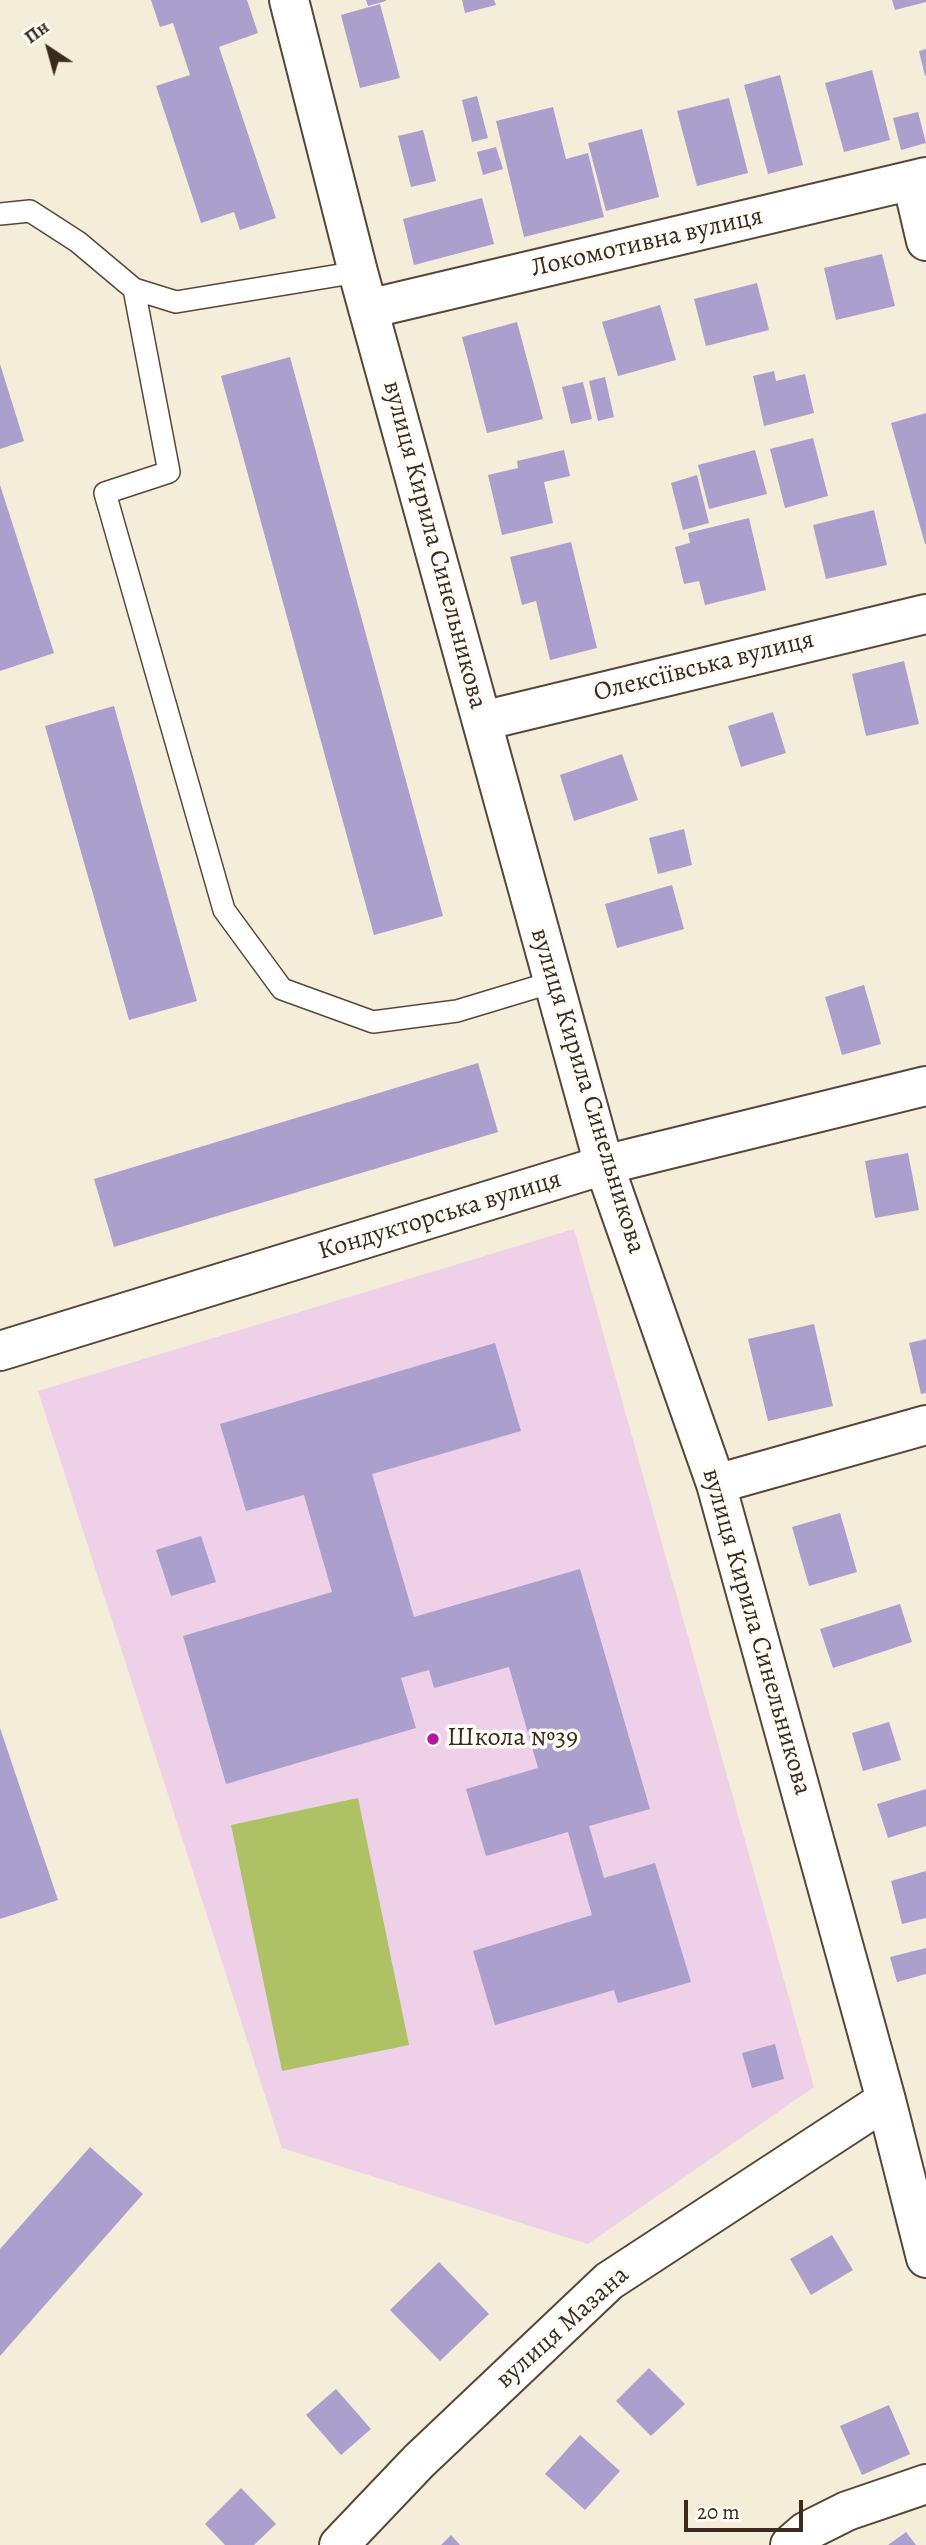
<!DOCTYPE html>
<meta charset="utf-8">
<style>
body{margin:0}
#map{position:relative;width:926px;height:2545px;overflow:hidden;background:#f4edd9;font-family:Alegreya,serif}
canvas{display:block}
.north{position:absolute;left:14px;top:14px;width:70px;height:70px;-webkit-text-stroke:5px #fdfcf7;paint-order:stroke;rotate:324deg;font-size:19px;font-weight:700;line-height:28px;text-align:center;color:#3b2a1e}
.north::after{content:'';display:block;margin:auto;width:24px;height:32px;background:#3b2a1e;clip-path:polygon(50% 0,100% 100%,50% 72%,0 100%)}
.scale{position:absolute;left:684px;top:2500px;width:119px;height:32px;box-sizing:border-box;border:4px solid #3b2a1e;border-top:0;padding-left:9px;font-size:21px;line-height:24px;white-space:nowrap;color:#3b2a1e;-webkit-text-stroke:5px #fdfcf7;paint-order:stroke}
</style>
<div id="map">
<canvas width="926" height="2545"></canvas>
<div class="north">Пн</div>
<div class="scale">20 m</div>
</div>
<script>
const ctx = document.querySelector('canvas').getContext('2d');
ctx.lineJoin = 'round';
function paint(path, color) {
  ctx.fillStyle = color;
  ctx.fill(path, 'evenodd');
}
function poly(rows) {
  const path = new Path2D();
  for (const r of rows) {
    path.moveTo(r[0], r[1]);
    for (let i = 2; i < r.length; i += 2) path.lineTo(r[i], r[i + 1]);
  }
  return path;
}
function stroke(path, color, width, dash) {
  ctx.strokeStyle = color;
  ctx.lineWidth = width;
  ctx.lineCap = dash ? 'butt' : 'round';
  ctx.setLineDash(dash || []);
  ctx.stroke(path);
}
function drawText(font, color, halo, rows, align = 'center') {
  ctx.font = font + ' Alegreya,serif';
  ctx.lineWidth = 7;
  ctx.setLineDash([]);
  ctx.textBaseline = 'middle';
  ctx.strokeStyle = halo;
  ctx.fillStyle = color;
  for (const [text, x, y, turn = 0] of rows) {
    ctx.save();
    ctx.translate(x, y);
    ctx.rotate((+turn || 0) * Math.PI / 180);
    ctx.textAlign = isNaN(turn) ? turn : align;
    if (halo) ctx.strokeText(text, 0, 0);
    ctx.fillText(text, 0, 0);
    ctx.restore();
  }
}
paint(poly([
 [574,1229,814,2087,588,2244,282,2148,38,1391]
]), '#eed0e8');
paint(poly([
 [358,1798,409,2045,282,2071,231,1825]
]), '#aec165');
paint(poly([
 [151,0,247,0,258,33,219,47,276,218,240,230,234,212,201,223,156,86,190,75,173,23,160,27],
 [366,0,386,0,386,1,368,6],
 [462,0,494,0,496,5,465,13],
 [892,0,926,0,926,2,895,10],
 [380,4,400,78,360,88,341,15],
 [926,49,926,75,925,76,919,51],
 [872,70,890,140,844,152,825,83],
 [780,75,803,165,768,174,744,85],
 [477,96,488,138,472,142,462,100],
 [729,98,748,173,697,186,677,111],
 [553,107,566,159,588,153,604,217,524,237,496,121],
 [918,112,926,143,901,150,893,118],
 [642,129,659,197,606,211,588,143],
 [423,130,436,181,411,187,398,136],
 [496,147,503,169,483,175,477,152],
 [482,198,494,244,414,265,403,219],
 [882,254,895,306,836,320,824,268],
 [757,283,769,330,706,346,694,299],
 [660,305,676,360,618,376,602,322],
 [517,322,543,419,487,433,462,337],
 [290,357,443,916,374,935,221,376],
 [0,364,24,441,0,449],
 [774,371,776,381,805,374,814,413,764,426,753,376],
 [605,377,614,417,598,421,589,381],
 [583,382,592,419,571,424,562,387],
 [926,413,926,544,925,544,891,423],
 [813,438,828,496,785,508,770,449],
 [564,450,570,476,544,482,553,523,502,535,488,475,518,468,517,461],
 [755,450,767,494,709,509,698,465],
 [697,475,709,523,683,530,671,483],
 [0,485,54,653,0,671],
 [874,510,887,565,826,579,813,525],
 [749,518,766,590,705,605,699,581,684,584,675,547,690,543,688,533],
 [571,542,597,648,550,660,536,601,522,605,510,557],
 [904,661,919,724,866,736,852,674],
 [114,706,197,1001,129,1020,45,726],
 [773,712,786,753,741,767,728,726],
 [622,754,638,800,574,821,560,775],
 [684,829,692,865,658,874,649,838],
 [672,885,684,929,617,948,605,904],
 [864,985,881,1044,842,1055,825,997],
 [478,1063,498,1132,114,1247,94,1179],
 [908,1153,919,1210,875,1218,865,1161],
 [814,1324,833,1406,768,1421,748,1339],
 [926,1339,926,1393,921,1394,909,1343],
 [495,1343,521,1431,372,1474,414,1617,580,1569,650,1809,589,1826,604,1878,655,1863,691,1982,618,2003,614,1990,495,2025,473,1951,592,1915,568,1832,486,1856,466,1789,538,1768,509,1667,434,1688,429,1670,401,1678,416,1728,226,1784,183,1636,332,1592,304,1495,246,1511,220,1424],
 [840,1513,857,1572,809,1586,792,1527],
 [201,1536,216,1582,171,1596,156,1550],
 [900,1604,912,1642,833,1668,820,1629],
 [889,1722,901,1760,863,1771,852,1733],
 [0,1728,58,1900,0,1919],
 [926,1789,926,1826,888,1838,877,1804],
 [926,1871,926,1918,902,1924,891,1881],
 [926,1948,926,1974,897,1982,890,1957],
 [775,2044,784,2079,752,2088,742,2053],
 [90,2147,143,2194,0,2356,0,2249],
 [832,2235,853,2270,811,2295,790,2259],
 [439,2262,489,2314,440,2361,390,2310],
 [649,2368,685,2404,651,2436,616,2401],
 [336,2389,371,2429,341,2455,306,2415],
 [889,2405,910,2454,862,2475,840,2426],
 [580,2435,620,2471,585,2510,545,2474],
 [241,2488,276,2524,254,2545,225,2545,205,2524],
 [906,2532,916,2545,888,2545],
 [451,2535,460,2545,441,2545]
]), '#ab9fcd');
const lane = poly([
 [0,214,30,211,78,242,134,289,176,302,358,272],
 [134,289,169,472,105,493,224,910,282,989,373,1022,457,1011,553,982]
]);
const street = poly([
 [289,0,358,272,604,1165,716,1484,886,2100,926,2258],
 [912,181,926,241],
 [368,309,926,177],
 [482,721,926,614],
 [0,1351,604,1165,926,1086],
 [716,1484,926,1425],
 [339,2545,419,2461,609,2281,886,2100],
 [790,2545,805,2532,847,2511,926,2484]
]);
stroke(lane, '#57473a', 24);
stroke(street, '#57473a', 42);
stroke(lane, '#fff', 21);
stroke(street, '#fff', 38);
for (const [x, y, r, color] of [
 [433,1739,7,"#b5179e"]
]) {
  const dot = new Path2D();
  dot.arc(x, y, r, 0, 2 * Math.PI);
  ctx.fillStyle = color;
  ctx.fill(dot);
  stroke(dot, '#fdfcf7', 2.5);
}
drawText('26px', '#3b2a1e', '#fdfcf7', [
 ["Локомотивна вулиця",647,243,-13],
 ["вулиця Кирила Синельникова",434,545,75],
 ["Олексіївська вулиця",704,667,-14],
 ["вулиця Кирила Синельникова",587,1091,73],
 ["Кондукторська вулиця",440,1216,-17],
 ["вулиця Кирила Синельникова",756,1632,74],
 ["вулиця Мазана",563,2328,-42]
]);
drawText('26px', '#3b2a1e', '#fdfcf7', [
 ["Школа №39",447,1739]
], 'left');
</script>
